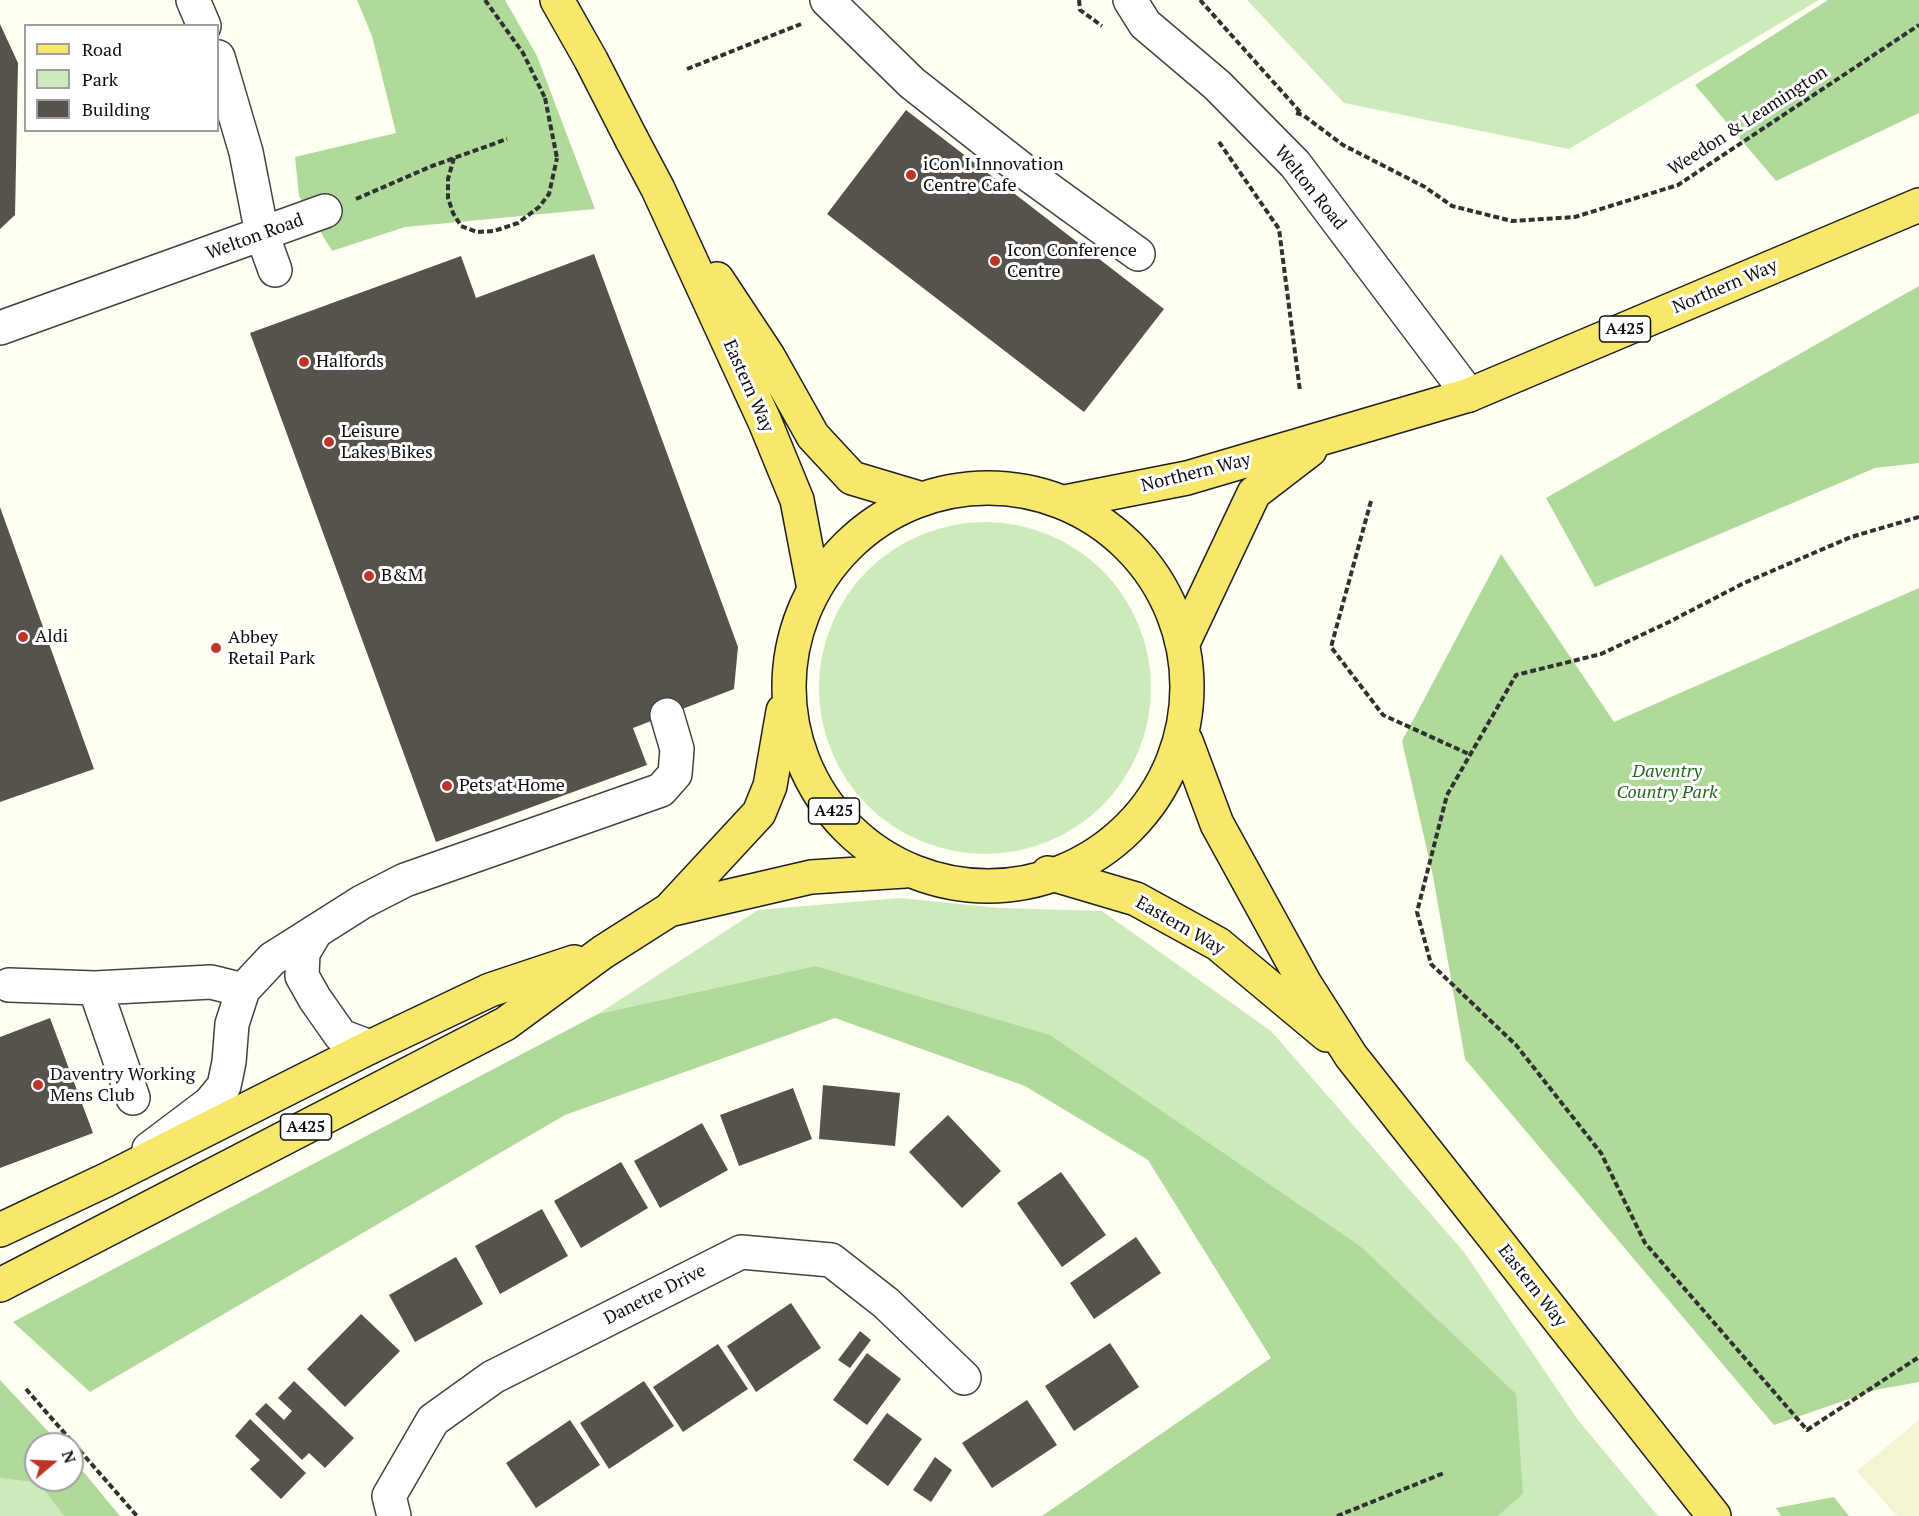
<!DOCTYPE html>
<style>
body{margin:0}
#map{position:relative;width:1919px;height:1516px;overflow:hidden;background:#fffef2;font-family:"PT Serif",serif}
canvas{display:block}
.legend{position:absolute;left:24px;top:24px;width:195px;height:108px;box-sizing:border-box;background:#fff;border:2px solid #9f9f9f;margin:0;padding:8px 10px;list-style:none;font-size:18px;color:#0f0f0f}
.legend li{display:flex;align-items:center;gap:12px;height:30px}
.legend b{width:30px;border:2px solid #9f9f9f}
.north{position:absolute;left:24px;top:1432px;width:60px;height:60px;box-sizing:border-box;background:#fff;border:2px solid #9f9f9f;border-radius:50%;rotate:71deg;font-size:16px;font-weight:700;line-height:24px;text-align:center;color:#0f0f0f}
.north::after{content:'';display:block;margin:auto;width:21px;height:27px;background:#bf3428;clip-path:polygon(50% 0,100% 100%,50% 72%,0 100%)}
</style>
<div id="map">
<canvas width="1919" height="1516"></canvas>
<ul class="legend">
<li><b style="height:8px;background:#f7e76a"></b>Road</li>
<li><b style="height:16px;background:#cdeabb"></b>Park</li>
<li><b style="height:16px;background:#58524c"></b>Building</li>
</ul>
<div class="north">N</div>
</div>
<script>
const ctx = document.querySelector('canvas').getContext('2d');
ctx.lineJoin = 'round';
function paint(path, color) {
  ctx.fillStyle = color;
  ctx.fill(path, 'evenodd');
}
function poly(rows) {
  const path = new Path2D();
  for (const r of rows) {
    if (r.length === 3) {
      path.moveTo(r[0] + r[2], r[1]);
      path.arc(r[0], r[1], r[2], 0, 2 * Math.PI);
      continue;
    }
    path.moveTo(r[0], r[1]);
    for (let i = 2; i < r.length; i += 2) path.lineTo(r[i], r[i + 1]);
  }
  return path;
}
function stroke(path, color, width, dash) {
  ctx.strokeStyle = color;
  ctx.lineWidth = width;
  ctx.lineCap = dash ? 'butt' : 'round';
  ctx.setLineDash(dash || []);
  ctx.stroke(path);
}
function drawText(font, color, halo, rows, align = 'center') {
  ctx.font = font + ' "PT Serif",serif';
  ctx.lineWidth = 6;
  ctx.setLineDash([]);
  ctx.textBaseline = 'middle';
  ctx.strokeStyle = halo;
  ctx.fillStyle = color;
  for (const [text, x, y, turn = 0] of rows) {
    ctx.save();
    ctx.translate(x, y);
    ctx.rotate((+turn || 0) * Math.PI / 180);
    ctx.textAlign = isNaN(turn) ? turn : align;
    if (halo) ctx.strokeText(text, 0, 0);
    ctx.fillText(text, 0, 0);
    ctx.restore();
  }
}
paint(poly([
 [1919,1420,1919,1516,1897,1516,1857,1471]
]), '#f3f5d2');
paint(poly([
 [1247,0,1819,0,1569,149,1344,103],
 [985,688,166],
 [900,898,999,908,1102,911,1271,1031,1464,1252,1578,1420,1658,1516,1498,1516,1523,1494,1360,1246,815,966,598,1014,758,910],
 [0,1478,39,1483,64,1516,0,1516]
]), '#cdeabb');
paint(poly([
 [357,0,505,0,537,56,595,209,405,227,332,251,299,196,295,157,396,133,372,36],
 [1828,0,1919,0,1919,113,1776,181,1695,85],
 [1919,286,1919,463,1875,468,1595,587,1546,498],
 [1501,554,1614,722,1919,588,1919,1382,1875,1390,1774,1425,1465,1059,1433,876,1402,741],
 [815,966,1050,1035,1360,1246,1516,1394,1523,1494,1498,1516,1042,1516,1271,1358,1148,1160,1025,1086,835,1018,565,1115,90,1392,13,1322,598,1014],
 [0,1380,60,1444,36,1444,36,1480,72,1480,72,1458,120,1516,64,1516,39,1483,0,1478],
 [1834,1497,1849,1516,1781,1516,1776,1508]
]), '#afda9a');
paint(poly([
 [0,24,18,63,15,215,0,229],
 [906,110,1164,309,1084,412,827,214],
 [594,254,738,647,734,689,633,728,647,765,436,842,250,333,461,256,476,298],
 [0,507,94,769,0,802],
 [50,1018,93,1133,0,1168,0,1037],
 [823,1085,900,1093,895,1146,819,1139],
 [793,1088,812,1139,739,1166,720,1115],
 [948,1115,1001,1171,962,1208,909,1152],
 [702,1123,728,1170,660,1208,634,1161],
 [621,1162,648,1208,581,1248,554,1201],
 [1061,1172,1106,1235,1062,1267,1017,1203],
 [542,1209,568,1256,500,1294,475,1246],
 [1136,1237,1161,1273,1094,1319,1070,1283],
 [456,1257,483,1304,415,1342,389,1295],
 [791,1303,821,1348,756,1392,727,1346],
 [361,1314,400,1351,345,1407,307,1369],
 [860,1331,871,1340,850,1368,838,1360],
 [1110,1343,1139,1387,1074,1431,1045,1386],
 [718,1344,748,1389,683,1432,653,1387],
 [867,1353,901,1379,867,1425,833,1400],
 [294,1381,354,1438,325,1468,309,1453,302,1460,255,1414,266,1403,284,1420,292,1411,278,1398],
 [644,1381,674,1426,609,1469,580,1423],
 [1027,1400,1057,1445,992,1488,962,1443],
 [887,1413,922,1439,888,1486,853,1460],
 [250,1419,306,1473,281,1499,250,1469,260,1460,235,1436],
 [570,1420,600,1465,536,1508,506,1463],
 [935,1457,952,1470,931,1502,913,1490]
]), '#58524c');
const minor = poly([
 [193,0,204,26],
 [827,0,912,83,1033,178,1138,254],
 [1130,0,1145,24,1217,85,1295,164,1469,395],
 [218,57,246,152,262,234,275,270],
 [0,328,325,211],
 [316,931,303,953,302,976,315,999,341,1036,370,1047],
 [9,985,95,988,211,982,243,990],
 [95,988,133,1098],
 [149,1149,210,1103,224,1086,229,1062,232,1024,243,990,272,959,362,902,405,880,661,790,675,774,677,749,667,715],
 [394,1516,389,1496,433,1420,493,1377,741,1252,831,1260,886,1303,964,1378]
]);
const major = poly([
 [557,0,591,60],
 [632,140,658,189,765,422,797,500,814,589],
 [717,279,768,356,813,436,852,478,919,498],
 [988,687,199],
 [1065,502,1187,478,1469,395,1919,205],
 [1184,641,1254,493,1310,450],
 [1186,741,1217,824,1305,984,1351,1056,1714,1516],
 [1048,873,1136,899,1218,944,1327,1035],
 [669,910,811,877,905,871],
 [0,1230,106,1180,370,1047,490,990,574,962],
 [0,1285,505,1024,603,952,669,910,759,813,770,786,783,711]
]);
stroke(minor, '#424242', 36);
stroke(major, '#202020', 36);
stroke(poly([
 [485,0,523,53,545,98],
 [1079,0,1080,10,1102,26],
 [1200,0,1302,114],
 [687,69,801,24],
 [1296,113,1303,115,1343,145,1425,187,1452,206,1512,221,1575,217,1678,185,1919,25],
 [1219,142,1279,229,1300,391],
 [454,158,448,179,448,198,453,213,461,226,477,232,494,231,518,223,539,207,549,194,557,158],
 [356,199,432,166,507,139],
 [1371,501,1331,647,1383,715,1471,755],
 [1919,517,1851,537,1744,583,1669,622,1601,654,1516,675,1447,795,1417,912,1431,964,1516,1045,1601,1153,1645,1243,1807,1430,1919,1357],
 [26,1389,137,1516],
 [1337,1516,1444,1473]
]), '#313131', 4, [6, 3]);
stroke(minor, '#fff', 33);
stroke(major, '#f7e76a', 33);
const majorBridge = poly([
 [591,60,632,140]
]);
stroke(majorBridge, '#202020', 36, []);
stroke(poly([
 [545,98,557,158]
]), '#313131', 4, [6, 3]);
stroke(majorBridge, '#f7e76a', 33);
for (const [x, y, r, color] of [
 [911,175,6,"#bf3428"],
 [995,261,6,"#bf3428"],
 [304,362,6,"#bf3428"],
 [329,442,6,"#bf3428"],
 [369,576,6,"#bf3428"],
 [23,637,6,"#bf3428"],
 [216,648,6,"#bf3428"],
 [447,786,6,"#bf3428"],
 [38,1085,6,"#bf3428"]
]) {
  const dot = new Path2D();
  dot.arc(x, y, r, 0, 2 * Math.PI);
  ctx.fillStyle = color;
  ctx.fill(dot);
  stroke(dot, '#fff', 2);
}
for (const [x, y, w] of [
 [1625,329,51],
 [834,811,51],
 [306,1127,51]
]) {
  const box = new Path2D();
  box.roundRect(x - w / 2, y - 13, w, 26, 4.5);
  ctx.fillStyle = '#fff';
  ctx.fill(box);
  stroke(box, '#0f0f0f', 1.5);
}
drawText('bold 16px', '#0f0f0f', null, [
 ["A425",1625,329],
 ["A425",834,811],
 ["A425",306,1127]
]);
drawText('18px', '#0f0f0f', '#fff', [
 ["Weedon & Leamington",1748,121,-33],
 ["Welton Road",1310,188,51],
 ["Welton Road",255,237,-20],
 ["Northern Way",1725,287,-23],
 ["Eastern Way",748,386,66],
 ["Northern Way",1196,473,-14],
 ["Eastern Way",1180,926,30],
 ["Eastern Way",1532,1286,52],
 ["Danetre Drive",655,1295,-27]
]);
drawText('18px', '#0f0f0f', '#fff', [
 ["iCon I Innovation",923,165],
 ["Centre Cafe",923,186],
 ["Icon Conference",1007,251],
 ["Centre",1007,272],
 ["Halfords",316,362],
 ["Leisure",341,432],
 ["Lakes Bikes",341,453],
 ["B&M",381,576],
 ["Aldi",35,637],
 ["Abbey",228,638],
 ["Retail Park",228,659],
 ["Pets at Home",459,786],
 ["Daventry Working",50,1075],
 ["Mens Club",50,1096]
], 'left');
drawText('italic 18px', '#25671f', '#fff', [
 ["Daventry",1667,772],
 ["Country Park",1667,793]
]);
</script>
